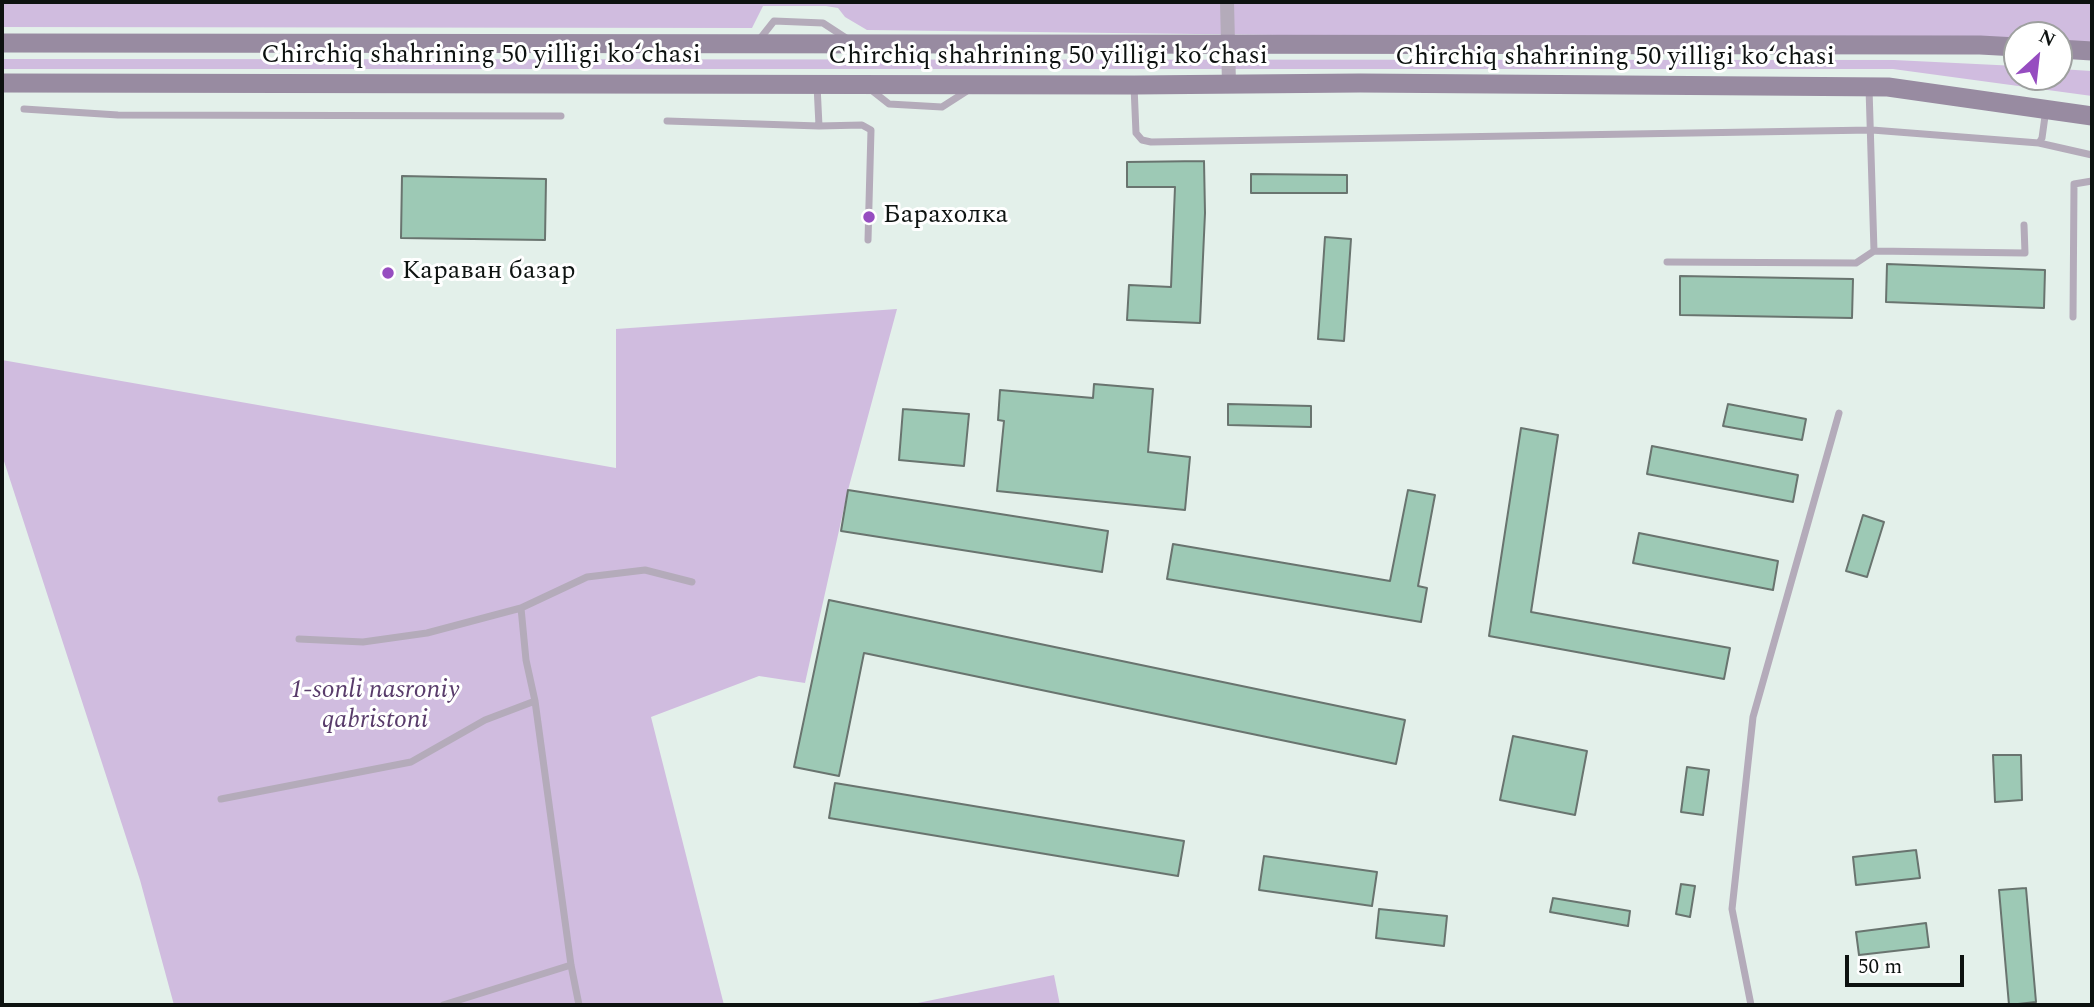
<!DOCTYPE html>
<meta charset="utf-8">
<style>
body{margin:0}
#map{position:relative;width:2094px;height:1007px;overflow:hidden;background:#e3f0ea;font-family:Spectral,serif}
canvas{display:block}
.frame{position:absolute;inset:0;border:4px solid #0d1210;pointer-events:none}
.north{position:absolute;left:2003px;top:21px;width:70px;height:70px;box-sizing:border-box;background:#fff;border:2px solid #9ea09f;border-radius:50%;rotate:27deg;font-size:19px;font-weight:700;line-height:28px;text-align:center;color:#0d1210}
.north::after{content:'';display:block;margin:auto;width:24px;height:32px;background:#964dc0;clip-path:polygon(50% 0,100% 100%,50% 72%,0 100%)}
.scale{position:absolute;left:1845px;top:955px;width:119px;height:32px;box-sizing:border-box;border:4px solid #0d1210;border-top:0;padding-left:9px;font-size:21px;line-height:24px;white-space:nowrap;color:#0d1210;-webkit-text-stroke:5px #fff;paint-order:stroke}
</style>
<div id="map">
<canvas width="2094" height="1007"></canvas>
<div class="frame"></div>
<div class="north">N</div>
<div class="scale">50 m</div>
</div>
<script>
const ctx = document.querySelector('canvas').getContext('2d');
ctx.lineJoin = 'round';
function paint(path, color) {
  ctx.fillStyle = color;
  ctx.fill(path, 'evenodd');
}
function poly(rows) {
  const path = new Path2D();
  for (const r of rows) {
    path.moveTo(r[0], r[1]);
    for (let i = 2; i < r.length; i += 2) path.lineTo(r[i], r[i + 1]);
  }
  return path;
}
function stroke(path, color, width, dash) {
  ctx.strokeStyle = color;
  ctx.lineWidth = width;
  ctx.lineCap = dash ? 'butt' : 'round';
  ctx.setLineDash(dash || []);
  ctx.stroke(path);
}
function drawText(font, color, halo, rows, align = 'center') {
  ctx.font = font + ' Spectral,serif';
  ctx.lineWidth = 6;
  ctx.setLineDash([]);
  ctx.textBaseline = 'middle';
  ctx.strokeStyle = halo;
  ctx.fillStyle = color;
  for (const [text, x, y, turn = 0] of rows) {
    ctx.save();
    ctx.translate(x, y);
    ctx.rotate((+turn || 0) * Math.PI / 180);
    ctx.textAlign = isNaN(turn) ? turn : align;
    if (halo) ctx.strokeText(text, 0, 0);
    ctx.fillText(text, 0, 0);
    ctx.restore();
  }
}
paint(poly([
 [2,2,2092,2,2092,45,2059,45,2059,35,2017,35,2017,44,867,30,845,17,838,8,826,6,763,6,752,28,2,27],
 [2,59,1894,60,2017,66,2017,77,2059,77,2059,69,2092,71,2092,96,1893,69,2,69],
 [897,309,848,490,805,683,759,676,651,717,724,1005,174,1005,140,880,2,455,2,360,616,468,616,329],
 [1054,975,1060,1005,908,1005]
]), '#d0bcdf');
const building = poly([
 [1204,161,1205,213,1200,323,1127,320,1129,285,1171,287,1175,187,1127,187,1127,162,1204,161],
 [1251,174,1347,175,1347,193,1251,193,1251,174],
 [402,176,546,179,545,240,401,238,402,176],
 [1325,237,1351,239,1344,341,1318,339,1325,237],
 [1887,264,2045,270,2044,308,1886,302,1887,264],
 [1680,276,1853,279,1852,318,1680,315,1680,276],
 [1094,384,1153,389,1148,452,1190,457,1185,510,997,491,1004,421,998,420,1000,390,1093,398,1094,384],
 [1228,404,1311,406,1311,427,1228,425,1228,404],
 [1728,404,1806,419,1802,440,1723,426,1728,404],
 [903,409,969,414,964,466,899,460,903,409],
 [1521,428,1558,435,1531,612,1730,648,1724,679,1489,636,1521,428],
 [1652,446,1798,475,1793,502,1647,474,1652,446],
 [848,490,1108,531,1102,572,841,531,848,490],
 [1408,490,1435,495,1418,586,1427,588,1421,622,1167,579,1173,544,1390,581,1408,490],
 [1863,515,1884,522,1867,577,1846,571,1863,515],
 [1639,533,1778,561,1773,590,1633,563,1639,533],
 [829,600,1405,720,1396,764,864,653,839,776,794,767,829,600],
 [1513,736,1587,751,1575,815,1500,800,1513,736],
 [1993,755,2021,755,2022,800,1995,802,1993,755],
 [1687,767,1709,770,1703,815,1681,812,1687,767],
 [835,783,1184,841,1178,876,829,818,835,783],
 [1916,850,1920,878,1856,885,1853,857,1916,850],
 [1264,856,1377,872,1372,906,1259,890,1264,856],
 [1681,884,1695,886,1690,917,1676,914,1681,884],
 [2026,888,2036,1002,2009,1005,1999,890,2026,888],
 [1553,898,1630,911,1628,926,1550,912,1553,898],
 [1379,909,1447,916,1444,946,1376,938,1379,909],
 [1926,923,1929,947,1859,955,1856,932,1926,923]
]);
paint(building, '#9dc9b5');
stroke(building, '#69746f', 2);
stroke(poly([
 [759,40,774,21,823,23,846,38],
 [1134,86,1136,133,1142,140,1151,142,1872,130,2039,143,2042,138,2046,109],
 [870,89,889,104,942,107,970,89],
 [24,109,118,115,561,116],
 [667,121,819,126,817,85],
 [819,126,862,125,871,130,868,240],
 [2039,143,2092,155],
 [1874,251,2025,253,2024,225],
 [1667,262,1856,263,1874,251,1869,88],
 [2073,317,2074,184,2092,181],
 [299,639,363,642,427,633,521,608],
 [221,799,411,762,485,720,535,701],
 [443,1005,571,965],
 [579,1005,571,965,535,701,526,660,521,608,587,577,645,570,692,582],
 [1751,1005,1732,909,1753,717,1839,413]
]), '#b4abba', 7);
stroke(poly([
 [1227,2,1229,84]
]), '#b4abba', 14);
stroke(poly([
 [2,43,1980,45,2017,47],
 [2059,49,2092,51],
 [2,83,1134,85,1360,83,1888,87,2092,116]
]), '#988ba1', 19);
for (const [x, y, r, color] of [
 [869,217,7,"#964dc0"],
 [388,273,7,"#964dc0"]
]) {
  const dot = new Path2D();
  dot.arc(x, y, r, 0, 2 * Math.PI);
  ctx.fillStyle = color;
  ctx.fill(dot);
  stroke(dot, '#fff', 2.5);
}
drawText('26px', '#0d1210', '#fff', [
 ["Chirchiq shahrining 50 yilligi koʻchasi",481,57],
 ["Chirchiq shahrining 50 yilligi koʻchasi",1048,58],
 ["Chirchiq shahrining 50 yilligi koʻchasi",1615,59]
]);
drawText('26px', '#0d1210', '#fff', [
 ["Барахолка",883,217],
 ["Караван базар",402,273]
], 'left');
drawText('italic 26px', '#593c6b', '#fff', [
 ["1-sonli nasroniy",375,692],
 ["qabristoni",375,722]
]);
</script>
